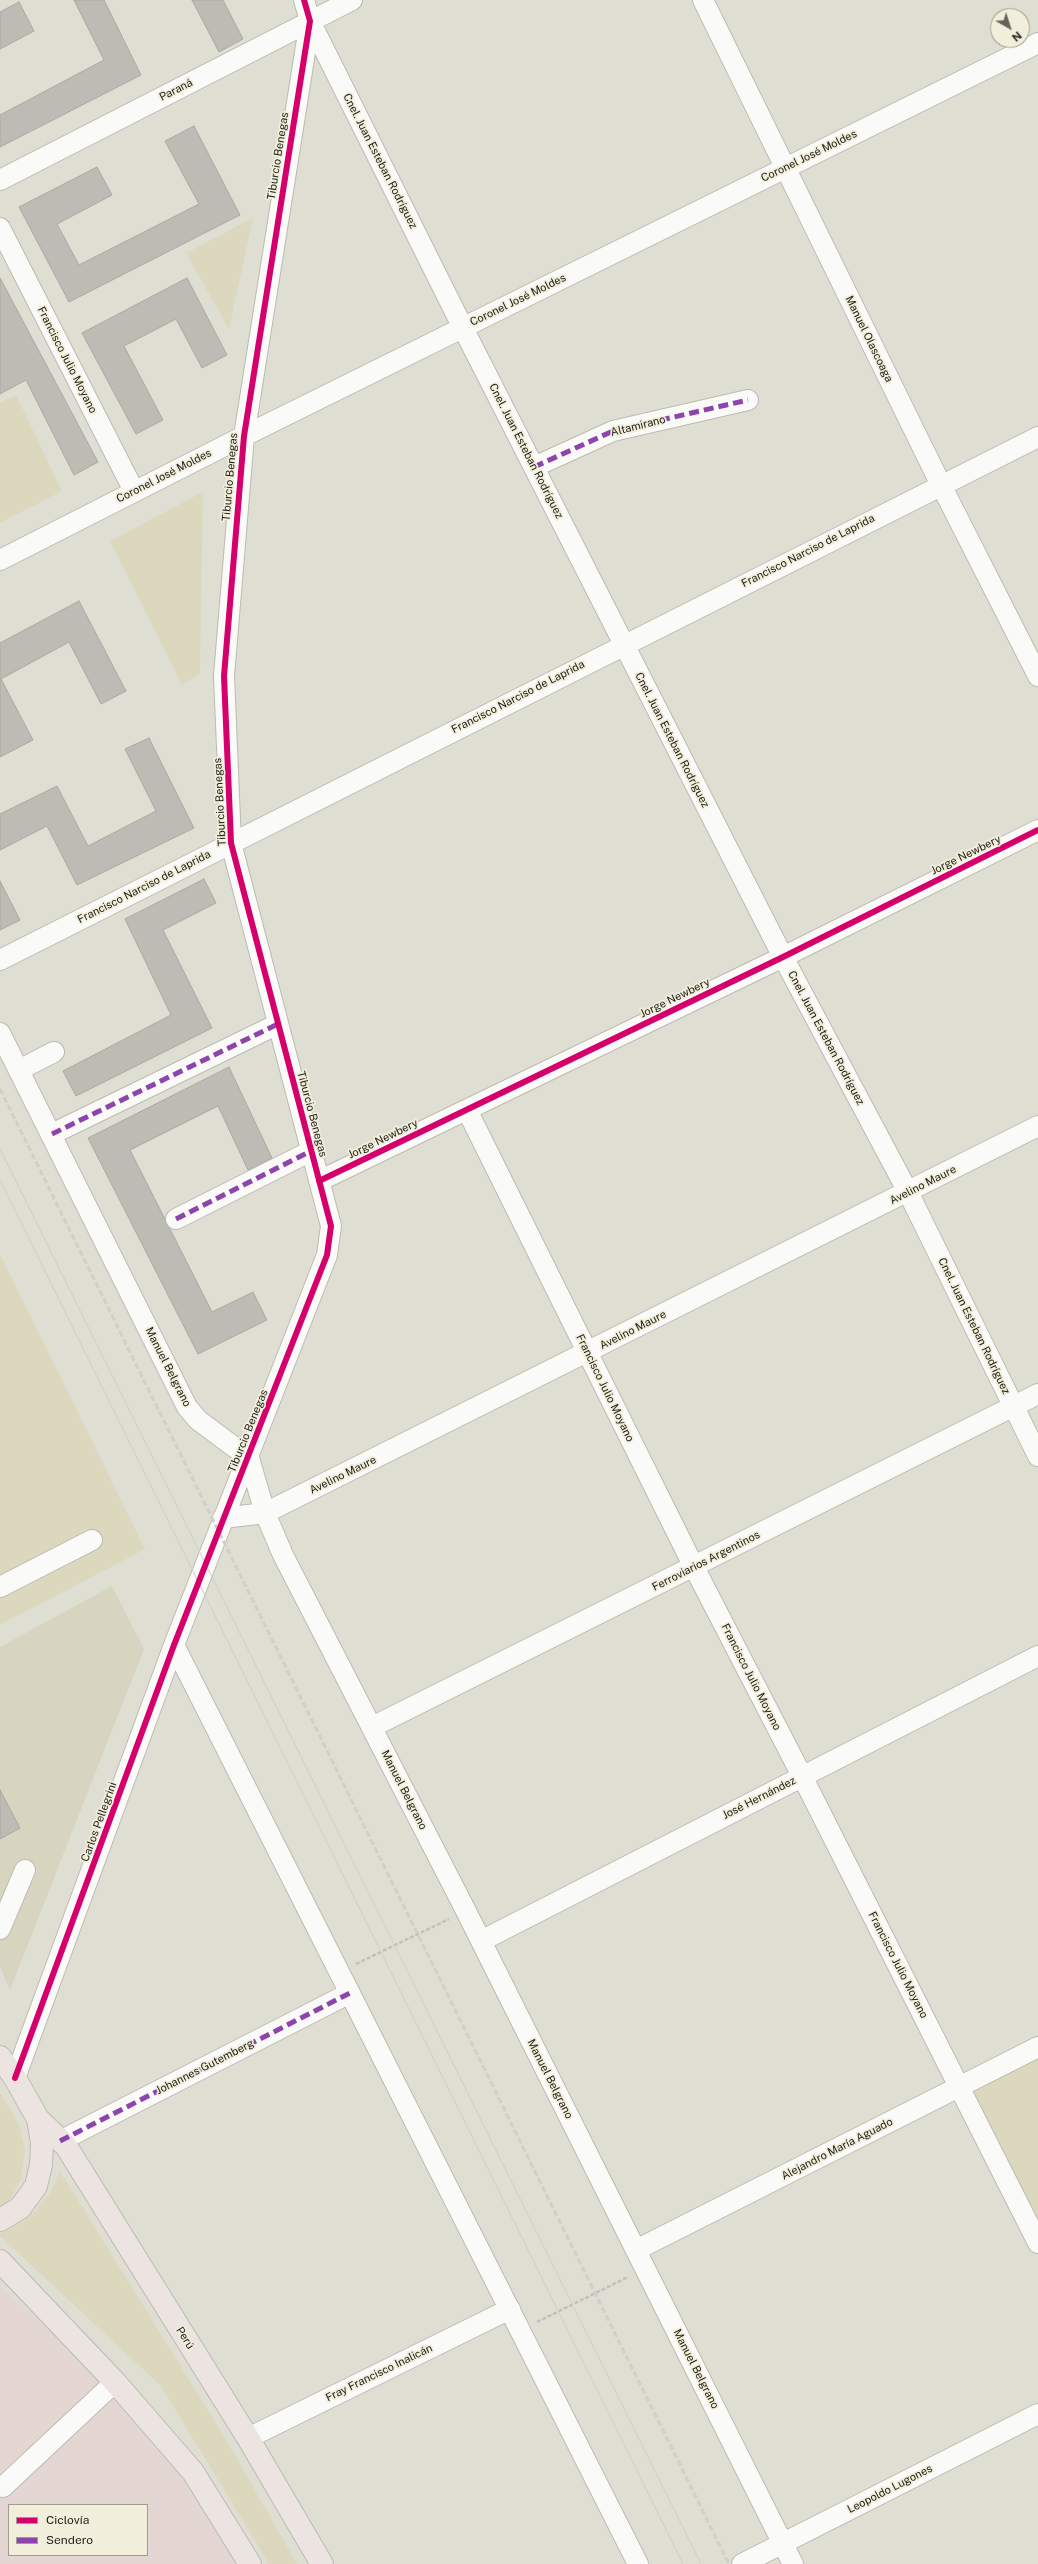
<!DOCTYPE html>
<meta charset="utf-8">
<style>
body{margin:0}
#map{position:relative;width:1038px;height:2564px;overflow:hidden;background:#dfded3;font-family:"Public Sans",sans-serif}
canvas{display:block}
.legend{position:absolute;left:8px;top:2504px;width:140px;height:52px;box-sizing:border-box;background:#f1eedb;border:1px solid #9f9c8e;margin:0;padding:5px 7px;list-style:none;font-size:12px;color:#23221b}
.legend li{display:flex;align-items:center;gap:8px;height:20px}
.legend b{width:20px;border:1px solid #9f9c8e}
.north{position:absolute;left:990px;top:8px;width:40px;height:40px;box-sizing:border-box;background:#f1eedb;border:1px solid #9f9c8e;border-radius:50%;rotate:141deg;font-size:11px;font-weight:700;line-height:16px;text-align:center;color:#23221b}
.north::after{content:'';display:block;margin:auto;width:14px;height:18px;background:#65645b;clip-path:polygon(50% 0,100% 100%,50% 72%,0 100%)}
</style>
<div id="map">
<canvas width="1038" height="2564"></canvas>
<ul class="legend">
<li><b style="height:5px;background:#d6006c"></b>Ciclovía</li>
<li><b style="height:5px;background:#8e44ad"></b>Sendero</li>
</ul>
<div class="north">N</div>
</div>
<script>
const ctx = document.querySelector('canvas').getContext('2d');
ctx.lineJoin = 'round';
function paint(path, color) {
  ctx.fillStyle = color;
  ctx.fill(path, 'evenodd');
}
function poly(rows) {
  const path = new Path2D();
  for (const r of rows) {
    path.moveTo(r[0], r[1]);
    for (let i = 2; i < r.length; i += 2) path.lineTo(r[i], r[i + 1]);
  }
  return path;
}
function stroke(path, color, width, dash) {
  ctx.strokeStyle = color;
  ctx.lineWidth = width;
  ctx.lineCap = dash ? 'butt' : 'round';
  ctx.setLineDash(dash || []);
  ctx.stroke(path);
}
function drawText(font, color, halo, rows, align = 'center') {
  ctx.font = font + ' "Public Sans",sans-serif';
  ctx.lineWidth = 3.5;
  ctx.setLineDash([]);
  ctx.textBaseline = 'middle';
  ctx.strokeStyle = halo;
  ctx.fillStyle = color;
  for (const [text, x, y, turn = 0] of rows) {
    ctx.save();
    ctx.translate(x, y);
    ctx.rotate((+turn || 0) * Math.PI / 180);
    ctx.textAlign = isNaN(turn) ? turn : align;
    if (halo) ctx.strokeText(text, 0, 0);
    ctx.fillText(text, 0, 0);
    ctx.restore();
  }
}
paint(poly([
 [0,2287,64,2341,202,2499,239,2564,0,2564],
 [9,2505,147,2505,147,2555,9,2555]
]), '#e4d6d3');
paint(poly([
 [112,1586,144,1649,10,1990,0,1967,0,1647]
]), '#d7d4c0');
paint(poly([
 [253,218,229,329,186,253],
 [16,395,62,491,0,523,0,403],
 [203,492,200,673,182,685,110,541],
 [0,1254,145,1549,0,1625],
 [1038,2056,1038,2220,972,2090],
 [0,2093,18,2122,25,2149,21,2179,10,2200,0,2208],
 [60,2171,230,2446,297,2564,269,2564,161,2386,0,2236,0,2233,19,2224,35,2211,50,2193]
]), '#dcd8be');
const building = poly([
 [74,0,104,0,141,75,0,147,0,115,104,60,74,0],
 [192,0,223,0,243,39,219,52,192,0],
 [19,2,34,31,0,49,0,12,19,2],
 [194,126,240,215,69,302,19,207,97,167,112,195,57,224,79,265,199,204,165,141,194,126],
 [0,278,98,462,74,475,26,380,0,394,0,278],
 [187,278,227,355,202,368,176,319,124,346,163,420,136,434,82,333,187,278],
 [79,601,126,691,101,704,69,642,1,679,33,740,0,757,0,643,79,601],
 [149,738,194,828,77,885,47,826,0,850,0,814,57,786,88,846,156,811,125,749,149,738],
 [204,879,216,903,163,930,212,1028,76,1096,63,1071,171,1015,125,919,204,879],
 [0,881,20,920,0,930,0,881],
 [229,1067,272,1158,248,1170,218,1106,130,1150,212,1312,253,1292,267,1320,198,1354,88,1138,229,1067],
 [0,1790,20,1828,0,1839,0,1790]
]);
paint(building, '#bdbcb4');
stroke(building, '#aaa9a0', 1);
const minor = poly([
 [703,0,941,485,1038,676],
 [310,21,463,328,783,957,908,1192,1038,1456],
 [0,180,352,0],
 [0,228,134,491],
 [534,467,613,431,748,400],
 [0,560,244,436,1038,43],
 [0,960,1038,437],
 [0,1033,187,1407,198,1420,249,1458,265,1513,283,1555,466,1911,793,2564],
 [19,1070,54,1052],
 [467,1110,694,1567,802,1776,1038,2243],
 [52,1134,278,1024],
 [319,1181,783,957,1038,830],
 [176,1219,311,1151],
 [223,1518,265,1513,1038,1126],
 [0,1587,92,1540],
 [174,1645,638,2564],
 [372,1727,1038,1394],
 [0,1929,25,1870],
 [481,1941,1038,1656],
 [15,2078,174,1645,327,1255,331,1226,231,843,224,676,244,436,310,21,304,0],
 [60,2141,350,1993],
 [636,2250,1038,2047],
 [248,2438,510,2309],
 [3,2487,115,2382],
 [742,2564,1038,2414]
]);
const major = poly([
 [0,2057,15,2078,38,2119,42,2143,41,2165,36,2186,20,2208,0,2220],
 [38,2119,66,2146,248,2438,322,2564],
 [0,2261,115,2382,193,2472,250,2564]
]);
stroke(minor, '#bcbbb2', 22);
stroke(major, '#bbbab5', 24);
stroke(poly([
 [356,1964,449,1919],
 [537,2322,628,2277]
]), '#c0c0bd', 2.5, [4, 2]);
stroke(minor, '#fafaf8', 20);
stroke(major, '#ebe4e1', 22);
stroke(poly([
 [0,1149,701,2564],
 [0,1180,683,2564]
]), '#cfcfcb', 1);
stroke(poly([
 [0,1089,729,2564]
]), '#cfcfcb', 3, [6, 3]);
stroke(poly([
 [534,467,613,431,748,400],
 [52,1134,278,1024],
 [176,1219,311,1151],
 [60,2141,350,1993]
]), '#8e44ad', 5, [10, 5]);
stroke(poly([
 [319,1181,783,957,1038,830],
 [15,2078,174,1645,327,1255,331,1226,231,843,224,676,244,436,310,21,304,0]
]), '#d6006c', 6);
drawText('11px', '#23221b', '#f1eedb', [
 ["Paraná",176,90,-27],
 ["Tiburcio Benegas",278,156,-81],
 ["Coronel José Moldes",809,156,-26],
 ["Cnel. Juan Esteban Rodríguez",380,161,63],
 ["Coronel José Moldes",518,300,-26],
 ["Manuel Olascoaga",869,339,64],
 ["Francisco Julio Moyano",67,360,63],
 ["Altamirano",638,426,-14],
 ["Cnel. Juan Esteban Rodríguez",526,451,63],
 ["Coronel José Moldes",164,476,-27],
 ["Tiburcio Benegas",230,477,-85],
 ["Francisco Narciso de Laprida",808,551,-27],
 ["Francisco Narciso de Laprida",518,697,-27],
 ["Cnel. Juan Esteban Rodríguez",672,740,63],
 ["Tiburcio Benegas",220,802,-93],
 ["Jorge Newbery",966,855,-26],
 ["Francisco Narciso de Laprida",144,887,-27],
 ["Jorge Newbery",675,998,-26],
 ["Cnel. Juan Esteban Rodríguez",826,1038,62],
 ["Tiburcio Benegas",312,1114,75],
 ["Jorge Newbery",383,1139,-26],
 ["Avelino Maure",923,1185,-27],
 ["Cnel. Juan Esteban Rodríguez",974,1326,64],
 ["Avelino Maure",633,1330,-27],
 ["Manuel Belgrano",168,1367,63],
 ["Francisco Julio Moyano",605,1388,64],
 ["Tiburcio Benegas",248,1431,-68],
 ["Avelino Maure",343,1475,-26],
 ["Ferroviarios Argentinos",706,1561,-27],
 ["Francisco Julio Moyano",751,1677,63],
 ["Manuel Belgrano",404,1790,63],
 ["José Hernández",759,1798,-27],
 ["Carlos Pellegrini",99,1822,-70],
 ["Francisco Julio Moyano",898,1965,63],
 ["Johannes Gutemberg",205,2067,-27],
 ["Manuel Belgrano",550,2079,63],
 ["Alejandro María Aguado",837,2149,-27],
 ["Perú",185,2338,58],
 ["Manuel Belgrano",696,2369,63],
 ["Fray Francisco Inalicán",379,2373,-26],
 ["Leopoldo Lugones",890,2489,-27]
]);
</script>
